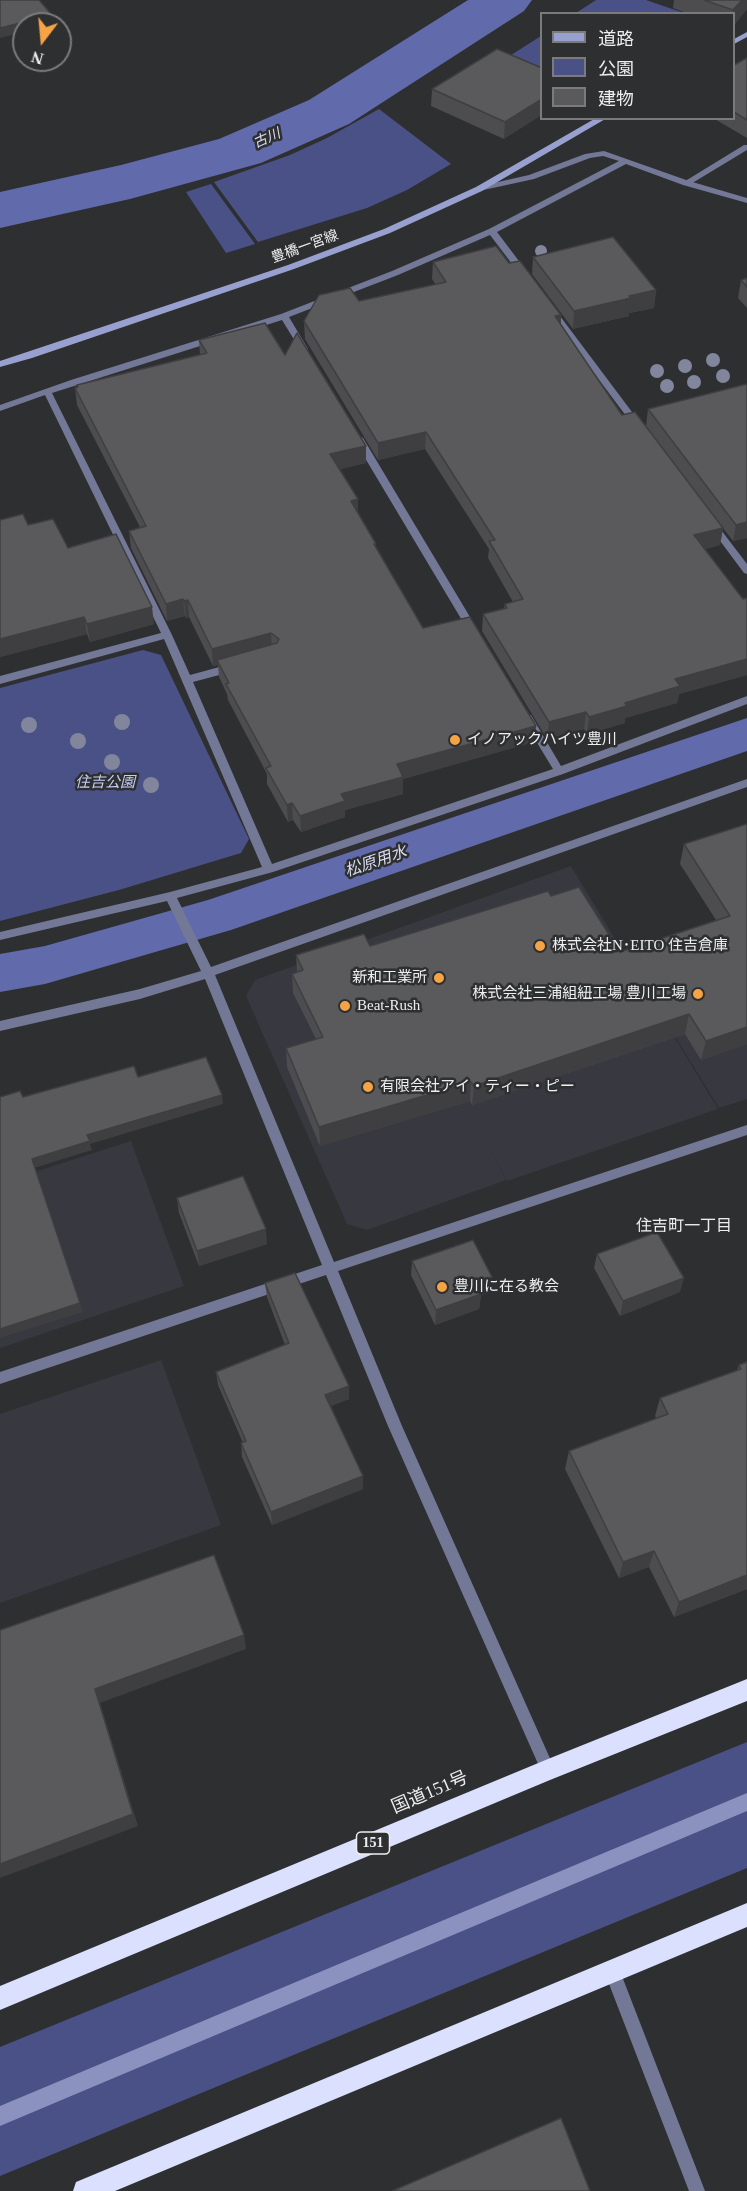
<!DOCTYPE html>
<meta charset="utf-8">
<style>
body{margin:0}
#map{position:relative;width:747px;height:2191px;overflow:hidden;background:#2e2f31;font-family:"Times New Roman","Noto Sans JP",serif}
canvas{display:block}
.legend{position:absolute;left:540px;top:12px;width:195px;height:108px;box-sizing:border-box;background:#2e2f31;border:2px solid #7b7b7d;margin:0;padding:8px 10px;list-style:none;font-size:18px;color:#eeeef0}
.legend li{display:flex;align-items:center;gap:12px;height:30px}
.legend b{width:30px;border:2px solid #7b7b7d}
.north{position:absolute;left:12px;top:12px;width:60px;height:60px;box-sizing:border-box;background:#2e2f31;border:2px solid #7b7b7d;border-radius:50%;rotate:196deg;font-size:16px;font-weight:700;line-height:24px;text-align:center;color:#eeeef0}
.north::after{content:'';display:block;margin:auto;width:21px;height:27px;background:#f5a345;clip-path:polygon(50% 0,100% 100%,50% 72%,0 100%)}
</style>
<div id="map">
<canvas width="747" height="2191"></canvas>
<ul class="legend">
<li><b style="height:8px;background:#98a0cf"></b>道路</li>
<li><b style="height:16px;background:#4a5186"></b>公園</li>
<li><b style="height:16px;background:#5a5a5d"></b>建物</li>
</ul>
<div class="north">N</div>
</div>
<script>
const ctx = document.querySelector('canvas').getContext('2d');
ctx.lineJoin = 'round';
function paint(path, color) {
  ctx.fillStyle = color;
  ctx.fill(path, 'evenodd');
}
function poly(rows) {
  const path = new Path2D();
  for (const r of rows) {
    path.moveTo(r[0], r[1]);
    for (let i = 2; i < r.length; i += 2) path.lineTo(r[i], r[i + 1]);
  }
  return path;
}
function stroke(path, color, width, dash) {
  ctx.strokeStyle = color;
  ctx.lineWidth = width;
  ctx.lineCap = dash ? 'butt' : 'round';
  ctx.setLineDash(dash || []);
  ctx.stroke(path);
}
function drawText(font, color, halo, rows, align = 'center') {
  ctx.font = font + ' "Times New Roman","Noto Sans JP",serif';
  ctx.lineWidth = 5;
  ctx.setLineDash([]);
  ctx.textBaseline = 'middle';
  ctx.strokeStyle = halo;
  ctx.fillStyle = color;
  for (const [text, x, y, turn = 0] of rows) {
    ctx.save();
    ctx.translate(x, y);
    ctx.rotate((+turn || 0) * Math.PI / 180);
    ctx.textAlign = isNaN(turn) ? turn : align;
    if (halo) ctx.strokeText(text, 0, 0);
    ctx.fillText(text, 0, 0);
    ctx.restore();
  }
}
paint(poly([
 [571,866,718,1109,507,1181,486,1142,506,1180,367,1230,347,1224,246,996,255,980],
 [630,963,747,973,747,1099,719,1108],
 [131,1141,184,1286,0,1348,0,1183],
 [161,1360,221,1525,0,1603,0,1414]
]), '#373840');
paint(poly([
 [596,0,646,0,684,13,576,13],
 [541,36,541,80,500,62],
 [379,109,451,164,407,190,367,208,258,242,214,182,290,155,327,138],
 [211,184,255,244,226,253,186,192],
 [143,650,161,655,249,839,241,853,119,890,0,921,0,688],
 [747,1742,747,1868,0,2176,0,2047]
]), '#4a5186');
paint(poly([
 [747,1793,747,1811,0,2126,0,2106,747,1793]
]), '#8b92bf');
paint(poly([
 [747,718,747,751,231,930,45,984,0,992,0,954,45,946,208,900,747,718]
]), '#616aaa');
paint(poly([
 [468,0,532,0,524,11,349,124,261,163,130,199,0,228,0,192,121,165,219,139,309,100,468,0]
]), '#616aaa');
paint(poly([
 [744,145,747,145,747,150,689,185,682,183,744,145]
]), '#727895');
paint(poly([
 [604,151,689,181,747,198,747,203,683,185,626,164,497,232,528,273,528,277,522,277,490,235,398,275,289,317,308,349,307,351,301,351,282,320,52,393,172,635,190,675,234,663,239,667,238,670,193,682,272,864,553,769,522,718,523,715,531,715,561,766,747,696,747,704,563,774,273,872,177,898,211,967,747,779,747,787,215,975,334,1262,747,1125,747,1135,338,1271,402,1426,553,1765,555,1770,553,1775,548,1777,543,1775,388,1426,326,1275,0,1384,0,1372,322,1265,205,979,140,999,0,1031,0,1021,140,989,201,971,167,901,0,940,0,932,170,892,262,867,164,639,0,684,0,676,161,633,45,395,0,411,0,405,71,380,281,314,392,271,489,229,619,161,603,156,590,158,534,179,479,191,476,191,476,187,529,175,585,154,604,151],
 [551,307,554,308,641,424,641,428,635,428,547,310,551,307],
 [358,435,363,438,479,632,478,634,470,634,469,632,353,438,358,435],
 [712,521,715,522,747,564,747,574,744,573,709,526,709,522,712,521],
 [612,1963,618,1965,620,1971,705,2191,689,2191,604,1971,606,1965,612,1963]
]), '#727895');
paint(poly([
 [747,32,747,37,734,44,734,39,747,32],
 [596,118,607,118,482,191,390,233,294,269,32,358,0,367,0,361,288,265,384,229,476,187,596,118]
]), '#98a0cf');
paint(poly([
 [747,1679,747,1701,550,1780,0,2010,0,1986,548,1759,747,1679],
 [747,1903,747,1927,115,2191,73,2191,76,2182,747,1903]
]), '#dae0fd');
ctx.fillStyle = '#82869c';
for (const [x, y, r] of [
 [541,251,6],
 [713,360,7],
 [685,366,7],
 [657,371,7],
 [723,376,7],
 [694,382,7],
 [667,386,7],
 [122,722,8],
 [29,725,8],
 [78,741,8],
 [112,762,8],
 [151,785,8]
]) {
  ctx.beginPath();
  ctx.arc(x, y, r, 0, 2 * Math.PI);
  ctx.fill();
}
paint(poly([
 [674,0,747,0,747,9,734,25,734,14,689,14,673,8],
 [747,58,747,138,713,118,734,118,734,65],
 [542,68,504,139,431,106,432,89],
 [533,257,656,290,654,308,629,313,629,316,573,329,532,274],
 [433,262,509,263,561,315,561,325,622,415,646,426,648,409,747,384,747,538,733,541,723,528,720,545,705,549,743,599,747,598,747,675,679,694,677,703,625,718,625,723,587,734,584,729,547,739,482,631,483,614,504,608,505,604,513,602,488,558,489,549,425,449,378,460,305,339,304,321,359,301,436,285,432,279],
 [747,278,747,308,738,298,741,280],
 [199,340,285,355,366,446,366,463,339,469,358,499,358,512,376,549,423,628,536,726,534,742,403,779,403,794,345,810,345,817,301,832,293,820,288,822,267,784,267,774,228,700,227,694,219,677,218,665,213,666,189,617,186,618,185,616,167,621,131,548,129,531,140,527,77,405,75,388,77,387,77,385,200,355],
 [0,520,28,525,68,548,154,624,90,642,87,634,0,657],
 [747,824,747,1044,701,1060,685,1034,472,1105,470,1101,320,1146,287,1067,286,1048,316,1039,293,993,292,974,297,972,296,955,370,946,551,896,620,952,716,920,680,864,684,844],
 [177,1198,267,1244,199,1266,179,1213],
 [597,1254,680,1292,620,1316,594,1268],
 [412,1261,490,1292,481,1295,479,1309,435,1325,411,1275],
 [265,1283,349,1386,349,1399,331,1406,363,1489,272,1525,242,1457,241,1443,243,1443,218,1385,216,1372,285,1345,267,1297],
 [747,1362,747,1589,674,1617,649,1567,619,1578,565,1469,569,1451,656,1418,655,1416,660,1398,737,1371,739,1365]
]), '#4d4d50');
paint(poly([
 [742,0,747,0,747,9,734,25,733,10],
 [52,15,53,24,24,24,24,32,0,38,0,28],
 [542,99,542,115,504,139,505,122],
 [656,290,654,308,629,313,629,316,573,329,574,311],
 [561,315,560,332,555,316],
 [426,432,425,449,378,460,378,443],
 [366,446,366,463,330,472,330,454],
 [358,499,358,516,351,501],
 [747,522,747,538,733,541,736,525],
 [723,528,720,545,692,552,694,535],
 [183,599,185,616,167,621,166,604],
 [188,600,189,617,186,618,184,601],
 [152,607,154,624,90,642,87,624],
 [84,617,87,634,0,657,0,639],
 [271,633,272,650,217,660,218,665,213,666,212,649],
 [747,659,747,675,679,694,677,703,625,718,625,723,587,734,589,717,625,703,675,679],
 [586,712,584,729,547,739,549,722],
 [536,726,534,742,403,779,403,794,345,810,345,817,301,832,300,816,397,764],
 [292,803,293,820,288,822,287,805],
 [689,1014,685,1034,472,1105,474,1086],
 [747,1027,747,1044,701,1060,706,1041],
 [471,1082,470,1101,320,1146,319,1127],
 [222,1095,223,1104,90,1144,92,1150,34,1168,32,1159,87,1135],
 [266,1229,267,1244,199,1266,197,1251],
 [492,1277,490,1292,481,1295,479,1309,435,1325,436,1310,475,1283],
 [684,1278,680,1292,620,1316,623,1301],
 [80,1303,83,1312,0,1338,0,1329],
 [349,1386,349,1399,326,1408,325,1395],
 [363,1476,363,1489,272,1525,271,1512],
 [654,1551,649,1567,619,1578,623,1562],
 [747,1575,747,1589,674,1617,679,1602],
 [244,1635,246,1649,100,1703,138,1826,0,1878,0,1864,95,1689]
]), '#3f3f41');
const building = poly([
 [0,0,39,0,52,15,0,28,0,0],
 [704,0,742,0,733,10,704,0],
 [497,49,542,68,542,99,505,122,432,89,497,49],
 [747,58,747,120,734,112,734,65,747,58],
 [613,237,656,290,629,296,631,298,574,311,533,257,613,237],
 [496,246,509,263,520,261,561,315,555,316,622,415,635,412,723,528,694,535,743,599,747,598,747,659,675,679,680,686,625,703,627,706,589,717,586,712,549,722,483,614,507,608,505,604,523,599,489,541,495,540,426,432,378,443,304,321,319,295,350,288,359,301,446,282,433,262,496,246],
 [747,278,747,287,741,280,747,278],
 [265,323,285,355,297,333,366,446,330,454,358,499,351,501,376,544,374,544,423,628,470,617,536,726,397,764,403,777,341,794,345,801,300,816,292,803,287,805,266,768,271,766,226,684,229,683,217,660,277,643,279,639,271,633,212,649,188,600,184,601,183,599,166,604,129,531,146,526,75,388,78,387,77,385,207,353,199,340,265,323],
 [747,384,747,522,736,525,648,409,747,384],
 [23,514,28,525,53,519,68,548,116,534,152,607,87,624,84,617,0,639,0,520,23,514],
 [747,824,747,1027,706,1041,689,1014,474,1086,471,1082,319,1127,286,1048,323,1037,292,974,303,970,296,955,364,934,370,946,548,891,551,896,579,887,620,952,730,916,684,844,747,824],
 [206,1057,222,1095,87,1135,90,1141,32,1159,80,1303,0,1329,0,1097,20,1091,23,1097,134,1066,138,1077,206,1057],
 [243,1176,266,1229,197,1251,177,1198,243,1176],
 [657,1232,684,1278,623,1301,597,1254,657,1232],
 [473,1240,492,1277,475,1283,481,1294,436,1310,412,1261,473,1240],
 [295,1273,349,1386,325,1395,363,1476,271,1512,241,1443,246,1441,216,1372,289,1343,265,1283,295,1273],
 [747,1362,747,1575,679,1602,654,1551,623,1562,569,1451,668,1414,660,1398,741,1369,739,1365,747,1362],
 [214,1555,244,1635,95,1689,133,1814,0,1864,0,1630,214,1555],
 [561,2118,590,2191,392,2191,561,2118]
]);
paint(building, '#5a5a5d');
stroke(building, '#3f3f41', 1.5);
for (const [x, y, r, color] of [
 [455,740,6,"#f5a345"],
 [540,946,6,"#f5a345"],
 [439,978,6,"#f5a345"],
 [698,994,6,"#f5a345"],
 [345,1006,6,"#f5a345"],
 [368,1087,6,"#f5a345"],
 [442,1287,6,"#f5a345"]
]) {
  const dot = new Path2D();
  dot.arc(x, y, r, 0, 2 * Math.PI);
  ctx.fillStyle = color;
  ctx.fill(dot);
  stroke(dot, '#2e2f31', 2);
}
drawText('italic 14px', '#dadef1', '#2e2f31', [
 ["古川",267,139,-24]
]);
drawText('14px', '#eeeef0', '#2e2f31', [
 ["豊橋一宮線",305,247,-20]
]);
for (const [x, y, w] of [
 [373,1843,33]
]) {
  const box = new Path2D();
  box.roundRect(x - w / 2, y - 11, w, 22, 4.5);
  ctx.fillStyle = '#2e2f31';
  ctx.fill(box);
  stroke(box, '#eeeef0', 1.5);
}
drawText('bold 14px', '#eeeef0', null, [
 ["151",373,1843]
]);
drawText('15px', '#eeeef0', '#2e2f31', [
 ["イノアックハイツ豊川",467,740],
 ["株式会社N･EITO 住吉倉庫",552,946],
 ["新和工業所",427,978,"right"],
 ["株式会社三浦組紐工場 豊川工場",686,994,"right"],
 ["Beat-Rush",357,1006],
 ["有限会社アイ・ティー・ピー",380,1087],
 ["豊川に在る教会",454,1287]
], 'left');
drawText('italic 15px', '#c6cef3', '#2e2f31', [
 ["住吉公園",105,783]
]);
drawText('italic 16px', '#dadef1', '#2e2f31', [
 ["松原用水",376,862,-19]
]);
drawText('16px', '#eeeef0', '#2e2f31', [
 ["住吉町一丁目",684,1227]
]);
drawText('18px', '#eeeef0', '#2e2f31', [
 ["国道151号",430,1793,-23]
]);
</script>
